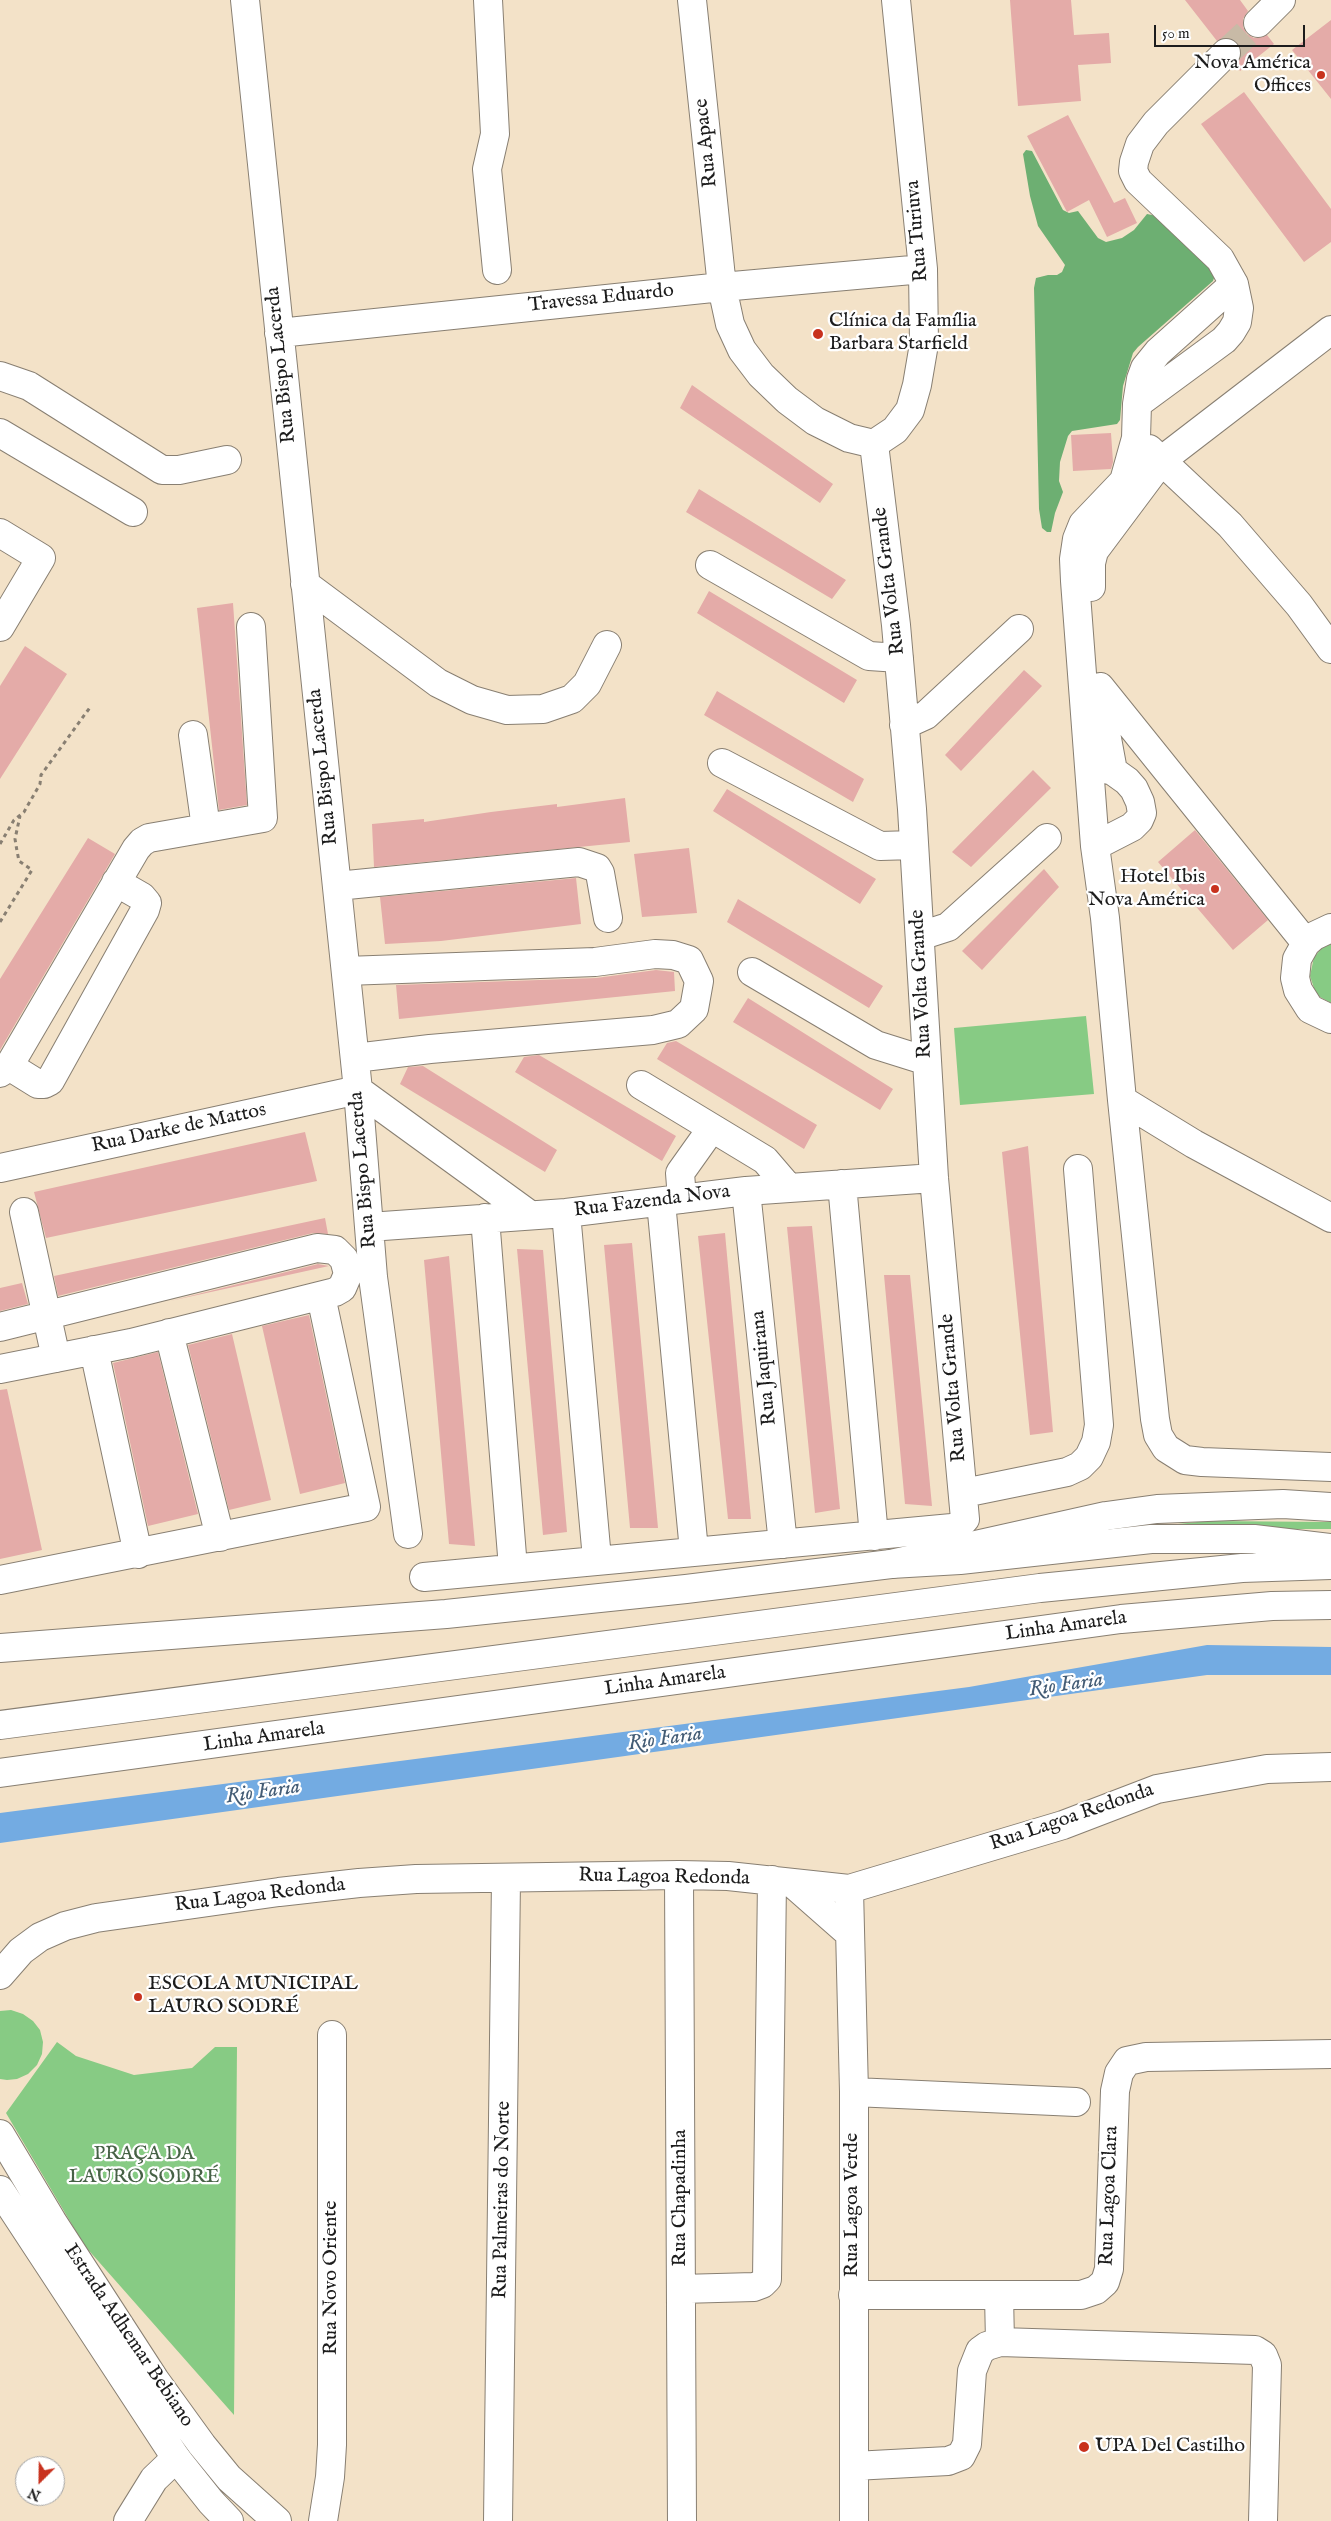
<!DOCTYPE html>
<meta charset="utf-8">
<style>
body{margin:0}
#map{position:relative;width:1331px;height:2521px;overflow:hidden;background:#f3e2c8;font-family:"IM FELL English",serif}
canvas{display:block}
.north{position:absolute;left:15px;top:2456px;width:50px;height:50px;box-sizing:border-box;background:#fff;border:1px solid #a4a4a4;border-radius:50%;rotate:203deg;font-size:14px;font-weight:700;line-height:20px;text-align:center;color:#1c1c1c}
.north::after{content:'';display:block;margin:auto;width:18px;height:22px;background:#c8321e;clip-path:polygon(50% 0,100% 100%,50% 72%,0 100%)}
.scale{position:absolute;left:1154px;top:25px;width:151px;height:22px;box-sizing:border-box;border:2px solid #1c1c1c;border-top:0;padding-left:6px;font-size:15px;line-height:18px;white-space:nowrap;color:#1c1c1c;-webkit-text-stroke:4px #fff;paint-order:stroke}
</style>
<div id="map">
<canvas width="1331" height="2521"></canvas>
<div class="north">N</div>
<div class="scale">50 m</div>
</div>
<script>
const ctx = document.querySelector('canvas').getContext('2d');
ctx.lineJoin = 'round';
function paint(path, color) {
  ctx.fillStyle = color;
  ctx.fill(path, 'evenodd');
}
function poly(rows) {
  const path = new Path2D();
  for (const r of rows) {
    path.moveTo(r[0], r[1]);
    for (let i = 2; i < r.length; i += 2) path.lineTo(r[i], r[i + 1]);
  }
  return path;
}
function stroke(path, color, width, dash) {
  ctx.strokeStyle = color;
  ctx.lineWidth = width;
  ctx.lineCap = dash ? 'butt' : 'round';
  ctx.setLineDash(dash || []);
  ctx.stroke(path);
}
function drawText(font, color, halo, rows, align = 'center') {
  ctx.font = font + ' "IM FELL English",serif';
  ctx.lineWidth = 4.5;
  ctx.setLineDash([]);
  ctx.textBaseline = 'middle';
  ctx.strokeStyle = halo;
  ctx.fillStyle = color;
  for (const [text, x, y, turn = 0] of rows) {
    ctx.save();
    ctx.translate(x, y);
    ctx.rotate((+turn || 0) * Math.PI / 180);
    ctx.textAlign = isNaN(turn) ? turn : align;
    if (halo) ctx.strokeText(text, 0, 0);
    ctx.fillText(text, 0, 0);
    ctx.restore();
  }
}
paint(poly([
 [1331,943,1331,1003,1320,997,1315,991,1310,976,1314,957,1323,947],
 [1086,1016,1094,1094,960,1105,954,1028],
 [1207,1521,1331,1522,1331,1529,1203,1529,1130,1533,1168,1525],
 [11,2010,23,2014,33,2021,40,2030,43,2042,42,2054,37,2065,28,2074,17,2079,7,2080,0,2079,0,2011],
 [57,2042,76,2056,134,2075,192,2068,215,2047,237,2047,234,2415,84,2245,6,2113]
]), '#87cb84');
paint(poly([
 [1026,150,1032,151,1063,210,1069,213,1078,211,1098,238,1106,242,1122,238,1134,230,1147,214,1157,216,1174,225,1215,275,1213,281,1138,347,1133,353,1123,386,1120,420,1117,424,1072,431,1068,436,1060,462,1059,481,1063,492,1055,513,1051,532,1047,532,1042,528,1039,509,1034,288,1036,278,1048,275,1057,275,1062,272,1065,265,1038,226,1030,196,1023,154]
]), '#6daf72');
paint(poly([
 [1207,1645,1331,1647,1331,1675,1207,1675,0,1843,0,1813,969,1687]
]), '#73abe2');
paint(poly([
 [1010,0,1071,0,1074,35,1109,33,1111,63,1078,65,1081,101,1018,106],
 [1185,0,1240,0,1248,11,1243,19,1243,27,1247,34,1254,38,1267,35,1274,44,1240,71,1236,65,1241,57,1241,49,1237,42,1230,38,1217,41],
 [1331,20,1331,99,1292,50],
 [1244,92,1331,209,1331,242,1304,262,1201,124],
 [1068,115,1114,203,1125,198,1137,223,1107,237,1089,200,1067,212,1027,136],
 [692,385,833,484,820,503,680,408],
 [1111,433,1113,462,1111,469,1073,471,1071,435],
 [699,489,846,580,832,599,686,512],
 [709,591,857,680,844,703,697,613],
 [233,603,247,805,219,810,197,608],
 [25,646,67,674,0,779,0,686],
 [1024,670,1042,686,961,771,945,755],
 [717,691,864,779,853,802,704,715],
 [1033,770,1051,788,971,867,952,852],
 [727,789,876,879,860,904,713,811],
 [625,798,630,842,374,867,372,824,424,819,424,822,491,812,557,804,557,807],
 [1195,830,1268,920,1233,950,1158,862],
 [88,838,115,854,0,1050,0,979],
 [689,848,697,913,642,917,634,854],
 [1044,869,1059,887,982,970,962,951],
 [576,878,581,924,441,941,385,944,380,897],
 [738,899,883,986,869,1008,727,922],
 [656,970,674,972,675,991,399,1019,396,985,596,978],
 [748,998,893,1089,880,1110,733,1022],
 [676,1041,817,1125,804,1149,657,1059,667,1043],
 [539,1055,676,1136,662,1161,515,1072,524,1057],
 [423,1066,557,1150,545,1172,400,1084,408,1067],
 [305,1132,317,1181,46,1238,34,1192],
 [1028,1146,1053,1432,1030,1435,1002,1152],
 [325,1218,328,1234,313,1233,58,1296,54,1276],
 [812,1226,840,1509,815,1513,787,1227],
 [725,1233,751,1519,728,1519,698,1236],
 [632,1243,658,1528,630,1528,604,1245],
 [517,1249,543,1250,567,1532,543,1535],
 [449,1256,475,1546,449,1544,424,1260],
 [318,1264,329,1266,170,1301],
 [884,1275,910,1275,932,1506,905,1504],
 [22,1283,28,1304,0,1311,0,1288],
 [309,1315,345,1483,300,1494,262,1326],
 [232,1334,271,1500,229,1510,188,1345],
 [158,1352,198,1514,148,1526,113,1363],
 [7,1389,42,1550,0,1559,0,1390]
]), '#e4aba8');
stroke(poly([
 [1226,53,1258,23]
]), '#c8baa6', 28, [28, 14]);
const minor = poly([
 [245,0,358,1090,373,1277,408,1534],
 [488,0,495,134,487,169,497,270],
 [692,0,722,287,730,324,742,350,761,375,787,400,815,421,849,438,874,444],
 [1258,23,1281,0],
 [1226,53,1156,123,1140,144,1134,162,1133,171,1138,181,1220,259,1234,284,1158,352,1145,368,1141,379,1137,404,1136,438,1124,481,1083,524,1077,539,1074,559,1075,581,1095,846,1105,918,1122,1100,1194,1144,1331,1218],
 [279,333,722,287,923,269],
 [0,376,29,386,162,470,179,470,227,460],
 [1137,404,1224,340,1231,332,1237,322,1239,308,1234,284],
 [0,433,133,512],
 [874,444,895,430,910,410,917,385,924,344,923,269,896,0],
 [1149,449,1230,525,1299,605,1331,649],
 [0,533,41,558,0,627],
 [710,565,869,656,899,658],
 [305,584,438,683,472,700,507,710,543,709,572,699,587,684,607,645],
 [1091,587,1091,563,1094,551,1162,460,1331,330],
 [1100,687,1306,943],
 [1099,695,1113,771],
 [904,725,926,715,1019,629],
 [193,735,206,828],
 [722,763,880,846,914,845],
 [1095,846,1132,827,1139,820,1142,813,1140,802,1134,789,1127,781,1113,771,1096,766],
 [337,886,579,862,597,868,600,873,608,918],
 [1331,928,1314,936,1306,943,1297,959,1295,978,1298,990,1310,1009,1331,1019],
 [920,936,948,927,1047,838],
 [346,971,595,962,655,954,673,955,689,960,699,981,694,1009,678,1024,653,1030,430,1049,355,1058],
 [752,972,876,1045,927,1061],
 [9,1066,38,1084,44,1084,50,1081,145,910,147,903,142,897,116,882],
 [0,1073,9,1066,136,849,142,842,149,838,263,818,251,627],
 [641,1085,765,1160,789,1188],
 [358,1090,530,1215],
 [1122,1100,1155,1419,1158,1435,1166,1448,1185,1460,1202,1462,1331,1467],
 [0,1168,358,1090],
 [842,1184,874,1536],
 [746,1191,783,1544],
 [682,1199,680,1173,712,1128],
 [661,1202,694,1551],
 [24,1212,56,1358],
 [566,1213,597,1559],
 [485,1218,513,1568],
 [369,1227,566,1213,746,1191,934,1178],
 [0,1327,317,1248,335,1250,344,1259,348,1274,342,1288,335,1292,131,1343,0,1369],
 [169,1333,220,1537],
 [94,1350,138,1554],
 [964,1493,1067,1472,1080,1466,1089,1457,1096,1442,1099,1425,1078,1169],
 [424,1577,952,1528,959,1526,965,1519,934,1178,912,809,896,625,874,444],
 [0,1580,366,1507,321,1296],
 [679,1875,682,2521],
 [792,1883,850,1934],
 [849,1889,854,2092,854,2521],
 [0,1975,21,1951,40,1937,65,1926,96,1918,279,1892,359,1883,416,1879,679,1875,728,1876,849,1889,1063,1825,1157,1789,1267,1769,1331,1767],
 [854,2092,1076,2102],
 [681,2289,754,2287,762,2284,767,2279,772,1880],
 [853,2295,1081,2295,1096,2290,1105,2282,1109,2269,1115,2091,1119,2073,1127,2061,1146,2057,1331,2054],
 [999,2295,1000,2342],
 [854,2466,948,2461,961,2456,967,2444,972,2371,980,2351,987,2346,1000,2342,1255,2350,1263,2355,1267,2365,1263,2521],
 [128,2521,154,2479,176,2458],
 [323,2521,330,2477,332,2445,332,2035],
 [498,2521,506,1879]
]);
const major = poly([
 [0,1648,446,1614,686,1589,891,1564,1106,1516,1157,1509,1283,1504,1331,1507],
 [0,2134,52,2221,155,2380,202,2445,229,2478,277,2521],
 [0,2190,176,2458,211,2502,229,2521]
]);
const highway = poly([
 [891,1564,960,1560,1151,1539,1254,1539,1331,1548],
 [0,1725,1040,1588,1242,1568,1331,1565],
 [0,1773,1121,1619,1272,1606,1331,1605]
]);
stroke(minor, '#887f72', 30);
stroke(major, '#887f72', 30);
stroke(highway, '#887f72', 30);
stroke(poly([
 [0,844,14,820,24,812,40,784,41,775,91,706],
 [0,922,32,870,19,861,17,851,15,839,20,816]
]), '#887f72', 3, [4, 4]);
stroke(minor, '#fff', 28);
stroke(major, '#fff', 28);
stroke(highway, '#fff', 28);
for (const [x, y, r, color] of [
 [1321,75,5,"#c8321e"],
 [818,334,6,"#c8321e"],
 [1215,889,5,"#c8321e"],
 [138,1997,5,"#c8321e"],
 [1084,2447,6,"#c8321e"]
]) {
  const dot = new Path2D();
  dot.arc(x, y, r, 0, 2 * Math.PI);
  ctx.fillStyle = color;
  ctx.fill(dot);
  stroke(dot, '#fff', 2);
}
drawText('20px', '#1c1c1c', '#fff', [
 ["Nova América",1311,64,"right"],
 ["Offices",1311,87,"right"],
 ["Clínica da Família",829,322],
 ["Barbara Starfield",829,345],
 ["Hotel Ibis",1205,878,"right"],
 ["Nova América",1205,901,"right"],
 ["ESCOLA MUNICIPAL",148,1985],
 ["LAURO SODRÉ",148,2008],
 ["UPA Del Castilho",1095,2447]
], 'left');
drawText('20px', '#1c1c1c', '#fff', [
 ["Rua Apace",707,143,-96],
 ["Rua Turiuva",918,231,-95],
 ["Travessa Eduardo",601,299,-6],
 ["Rua Bispo Lacerda",282,365,-96],
 ["Rua Volta Grande",890,581,-97],
 ["Rua Bispo Lacerda",324,767,-96],
 ["Rua Volta Grande",922,984,-93],
 ["Rua Darke de Mattos",179,1129,-12],
 ["Rua Bispo Lacerda",364,1170,-95],
 ["Rua Fazenda Nova",652,1202,-7],
 ["Rua Jaquirana",765,1368,-96],
 ["Rua Volta Grande",954,1388,-95],
 ["Linha Amarela",1066,1627,-8],
 ["Linha Amarela",665,1682,-8],
 ["Linha Amarela",264,1738,-8],
 ["Rua Lagoa Redonda",1072,1818,-19],
 ["Rua Lagoa Redonda",664,1878,1],
 ["Rua Lagoa Redonda",260,1896,-7],
 ["Rua Lagoa Clara",1110,2196,-88],
 ["Rua Chapadinha",681,2198,-90],
 ["Rua Palmeiras do Norte",503,2200,-89],
 ["Rua Lagoa Verde",853,2205,-90],
 ["Rua Novo Oriente",332,2278,-90],
 ["Estrada Adhemar Bebiano",128,2336,56]
]);
drawText('20px', '#476246', '#fff', [
 ["PRAÇA DA",144,2155],
 ["LAURO SODRÉ",144,2178]
]);
drawText('italic 21px', '#435c75', '#fff', [
 ["Rio Faria",1066,1686,-8],
 ["Rio Faria",665,1740,-8],
 ["Rio Faria",263,1793,-8]
]);
</script>
